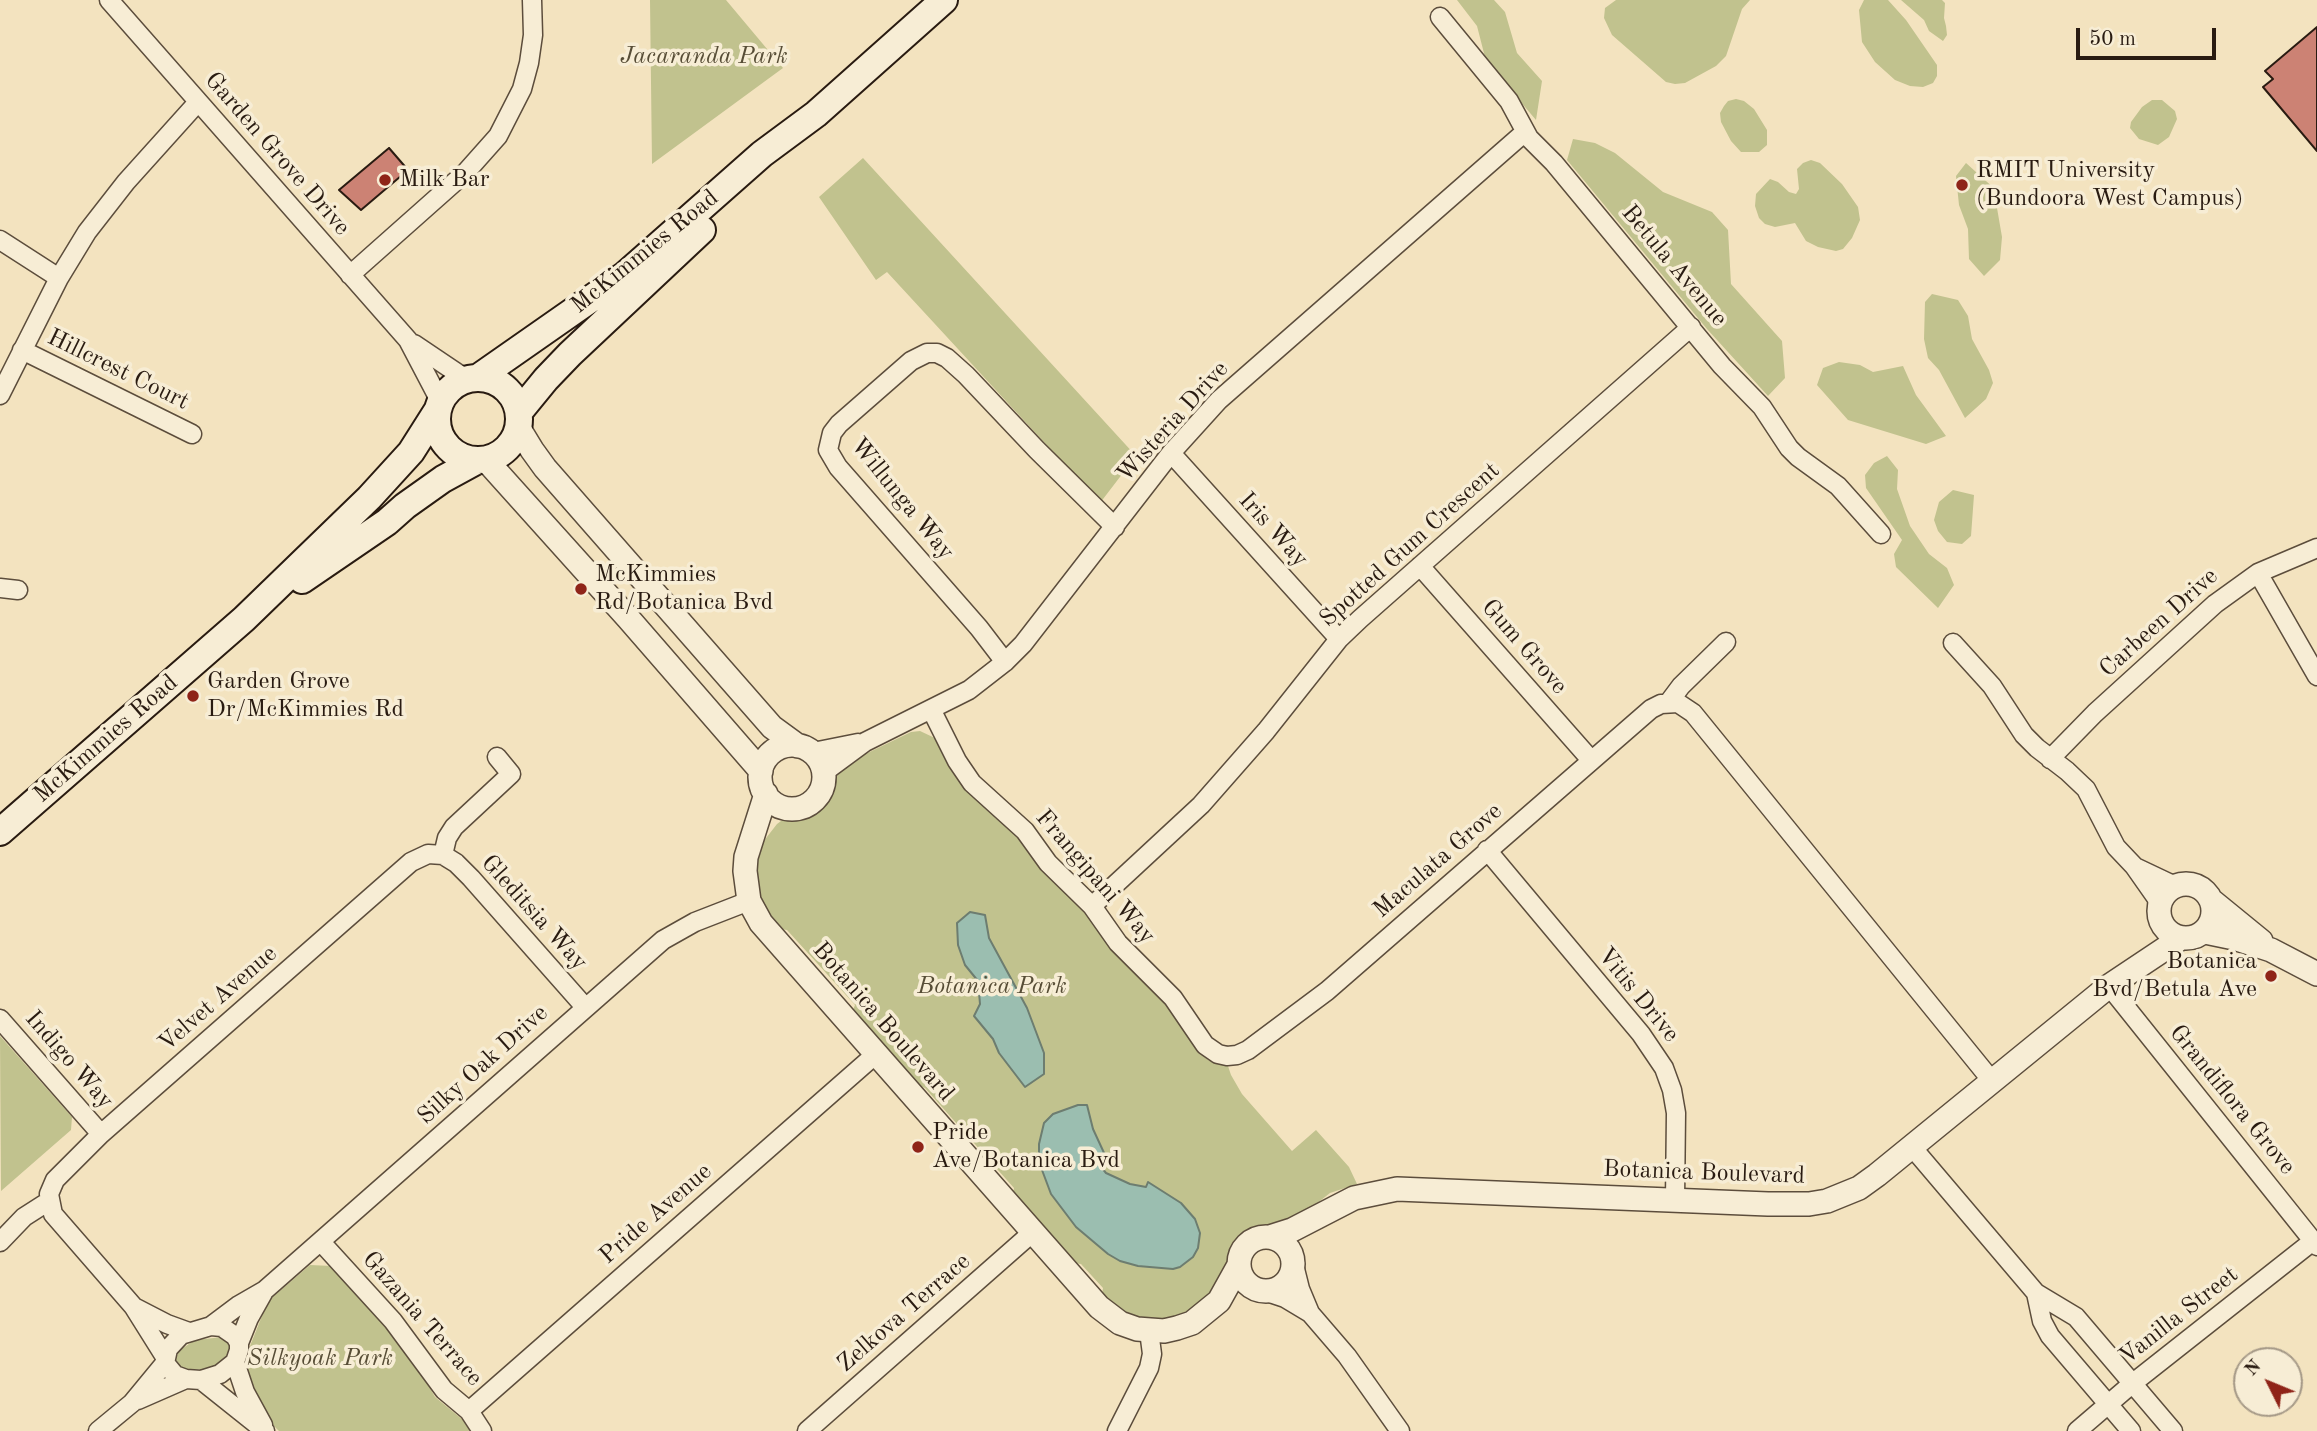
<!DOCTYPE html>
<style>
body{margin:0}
#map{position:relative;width:2317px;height:1431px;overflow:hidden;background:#f3e3bf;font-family:"Old Standard TT",serif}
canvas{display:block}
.north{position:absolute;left:2233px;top:1347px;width:70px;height:70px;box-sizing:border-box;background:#f7edd5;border:2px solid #a59987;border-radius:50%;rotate:313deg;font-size:19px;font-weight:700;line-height:28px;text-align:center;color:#291b11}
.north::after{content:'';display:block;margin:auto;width:24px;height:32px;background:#8f2418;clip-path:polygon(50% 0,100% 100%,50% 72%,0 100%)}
.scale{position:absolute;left:2076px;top:28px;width:140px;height:32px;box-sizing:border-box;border:4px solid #291b11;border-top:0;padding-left:9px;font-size:21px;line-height:24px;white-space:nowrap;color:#291b11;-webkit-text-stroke:5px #f7edd5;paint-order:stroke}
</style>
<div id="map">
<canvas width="2317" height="1431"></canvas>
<div class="north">N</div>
<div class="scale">50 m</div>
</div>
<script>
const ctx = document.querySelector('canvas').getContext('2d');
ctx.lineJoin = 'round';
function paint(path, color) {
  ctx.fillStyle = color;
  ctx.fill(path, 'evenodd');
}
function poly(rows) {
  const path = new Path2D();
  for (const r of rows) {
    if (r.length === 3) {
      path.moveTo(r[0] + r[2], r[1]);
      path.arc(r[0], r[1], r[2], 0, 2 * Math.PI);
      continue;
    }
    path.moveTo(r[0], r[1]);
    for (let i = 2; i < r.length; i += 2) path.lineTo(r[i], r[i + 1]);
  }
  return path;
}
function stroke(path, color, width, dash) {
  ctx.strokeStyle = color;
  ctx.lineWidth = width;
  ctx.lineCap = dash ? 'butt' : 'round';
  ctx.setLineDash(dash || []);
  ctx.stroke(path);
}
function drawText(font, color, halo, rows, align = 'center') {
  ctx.font = font + ' "Old Standard TT",serif';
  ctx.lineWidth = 7;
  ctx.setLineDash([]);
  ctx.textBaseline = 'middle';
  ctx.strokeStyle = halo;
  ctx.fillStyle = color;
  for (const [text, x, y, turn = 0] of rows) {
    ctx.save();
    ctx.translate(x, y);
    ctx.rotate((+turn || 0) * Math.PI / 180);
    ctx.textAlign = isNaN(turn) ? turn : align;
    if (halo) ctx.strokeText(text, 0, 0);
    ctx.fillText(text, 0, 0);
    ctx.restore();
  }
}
paint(poly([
 [650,0,726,0,783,68,652,164],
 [1457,0,1494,0,1505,12,1517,53,1542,81,1536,120,1486,61,1477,26],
 [1616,0,1750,0,1742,9,1726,56,1716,66,1685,83,1675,84,1666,82,1612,35,1604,18,1605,8],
 [1864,0,1888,0,1906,20,1937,65,1937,76,1933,83,1923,87,1910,86,1895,80,1875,62,1862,42,1859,10],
 [1901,0,1942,0,1945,3,1944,18,1946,26,1947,35,1943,41,1929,31,1924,20],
 [1736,99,1744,101,1754,109,1767,130,1767,145,1759,152,1741,152,1731,141,1721,122,1720,113,1724,106,1728,101],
 [2152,100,2162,100,2175,111,2177,119,2169,137,2158,145,2139,139,2130,128,2131,122,2142,107],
 [1573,139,1595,143,1615,153,1663,192,1712,212,1728,230,1731,284,1782,341,1785,378,1768,396,1707,329,1567,160],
 [863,158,1136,456,1100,503,887,272,876,280,819,197],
 [1811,160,1820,163,1842,184,1858,207,1860,220,1852,238,1843,249,1836,251,1818,247,1806,241,1795,223,1775,227,1765,224,1759,218,1755,206,1756,194,1770,179,1778,182,1789,192,1796,194,1799,189,1797,169,1803,163],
 [1966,163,1996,190,1997,208,2002,237,2000,260,1984,276,1969,259,1968,229,1959,205,1956,176],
 [1932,294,1958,300,1968,316,1972,339,1989,370,1993,383,1986,399,1965,418,1939,370,1928,358,1924,339,1925,302],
 [1839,362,1860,365,1873,372,1903,366,1916,395,1946,436,1926,444,1848,420,1817,385,1823,368],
 [1887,456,1898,470,1897,489,1910,526,1929,554,1947,568,1954,585,1938,608,1896,567,1894,554,1902,540,1866,488,1865,475,1874,463],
 [1953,490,1974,495,1971,536,1962,544,1947,542,1938,531,1934,520,1939,502],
 [920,731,937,739,958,779,973,797,1008,825,1056,884,1087,911,1113,949,1161,996,1200,1051,1208,1060,1228,1066,1231,1075,1242,1094,1292,1151,1316,1130,1349,1167,1357,1184,1330,1193,1292,1223,1251,1234,1242,1241,1216,1291,1193,1310,1163,1320,1146,1320,1120,1311,1102,1295,1103,1288,1081,1264,1074,1263,1013,1194,1014,1188,925,1088,918,1085,853,1010,855,1005,787,930,780,929,761,902,757,888,757,858,763,842,777,824,785,818,806,811,815,805,824,794,834,774,851,761,911,732],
 [0,1036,72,1117,71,1130,1,1191],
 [310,1265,332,1266,411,1354,435,1397,463,1420,470,1431,279,1431,269,1421,254,1396,246,1371,250,1346,268,1301],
 [223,1337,230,1344,230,1349,228,1356,217,1366,209,1369,185,1370,178,1367,174,1361,180,1350,195,1340]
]), '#c1c28e');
const water = poly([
 [970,912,985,915,989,938,1027,1008,1044,1053,1044,1074,1025,1087,999,1053,993,1039,974,1016,980,1004,978,981,965,965,958,945,957,923,970,912],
 [1078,1105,1087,1105,1093,1129,1105,1155,1097,1162,1106,1173,1130,1184,1146,1187,1148,1182,1181,1203,1195,1219,1200,1233,1198,1248,1193,1257,1180,1267,1173,1269,1138,1266,1120,1261,1108,1254,1076,1227,1051,1194,1039,1162,1039,1144,1044,1123,1053,1114,1078,1105]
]);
paint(water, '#9bbeb0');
stroke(water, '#6d7d70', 2);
const building = poly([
 [2317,27,2317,151,2263,87,2273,79,2265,71,2317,27],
 [389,148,408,170,361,210,339,190,389,148]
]);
paint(building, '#cc8274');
stroke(building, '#291b11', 2);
const minor = poly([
 [109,0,408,340,440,401],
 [1440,17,1509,101,1529,138,1554,163,1722,366,1762,407,1789,448,1798,457,1838,486,1881,534],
 [0,240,59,278],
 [350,275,466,172,498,136,522,89,529,63,533,35,532,0],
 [414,344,466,379],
 [22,350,192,434],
 [0,395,59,278,87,232,126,182,198,102],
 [1171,453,1339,639],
 [1420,566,1591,760],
 [2258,573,2317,676],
 [0,588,18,590],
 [1953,643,1992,686,2024,735,2037,748,2067,771,2086,789,2116,847,2134,866,2160,903],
 [1005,662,979,628,838,467,828,450,832,433,839,424,911,361,927,353,937,353,947,358,966,375,1037,450,1115,527],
 [1669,702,1681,686,1726,642],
 [932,711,957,761,972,783,1025,831,1048,863,1092,906,1118,943,1173,998,1205,1045,1218,1054,1227,1056,1237,1055,1248,1050,1327,991,1651,709,1661,704,1678,703,1693,713,1992,1081],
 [813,752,858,743],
 [2050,759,2095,713,2215,604,2258,573,2317,548],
 [823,773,865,742,969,690,1005,662,1023,644,1171,453,1219,400,1525,132],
 [1487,850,1641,1034,1664,1068,1672,1090,1676,1113,1675,1200],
 [443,855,456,863,471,878,585,1007],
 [2137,868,2175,886],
 [1092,906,1201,805,1266,731,1339,639,1360,619,1691,327],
 [2109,986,2317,1246],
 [0,1019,101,1134],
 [1912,1147,2036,1293,2076,1317,2173,1431],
 [0,1242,24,1217,49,1201],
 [321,1242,393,1321,444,1390,469,1411,482,1431],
 [1294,1265,1300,1289,1310,1313,1347,1356,1400,1431],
 [1264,1291,1285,1298,1310,1313],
 [2036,1293,2042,1321,2050,1336,2131,1431],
 [136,1308,167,1324,189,1332],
 [211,1326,239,1305,265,1290,663,940,695,922,749,901],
 [211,1326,222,1327,235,1336,239,1343,239,1350,235,1362,220,1374,201,1380,186,1379,175,1375,165,1363,168,1349,181,1335,211,1326],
 [239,1343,249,1318,263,1293],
 [165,1357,133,1306,53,1214,49,1194,55,1180,101,1134,411,862,428,854,443,855,447,838,454,827,511,774,497,757],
 [235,1362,245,1392,263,1425],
 [201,1380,265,1431],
 [138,1400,186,1379],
 [469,1411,876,1054],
 [98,1431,132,1403,165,1363],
 [807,1431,1033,1232],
 [1117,1431,1149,1368,1152,1354,1149,1331],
 [2077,1431,2133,1383,2313,1241]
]);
const tertiary = poly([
 [518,427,532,450,545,468,772,727,798,746],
 [486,460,628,618,761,771],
 [792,777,32],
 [766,794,746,857,745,871,749,901,761,923,1099,1307,1120,1323,1137,1329,1164,1331,1177,1328,1192,1323,1219,1301,1239,1265],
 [2186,911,27],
 [2212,901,2261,941],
 [2205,932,2234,938,2271,950,2317,974],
 [1266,1264,27],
 [1270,1237,1292,1230,1354,1198,1397,1189,1768,1204,1809,1204,1827,1201,1859,1188,1877,1175,2109,986,2181,938]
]);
const secondary = poly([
 [479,377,625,275,762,154,816,114,944,0],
 [478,419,41],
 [519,412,546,379,570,354,702,230],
 [302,580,387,522,405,506,443,479,476,461],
 [0,832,244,619,369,498,411,452,437,411]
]);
stroke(minor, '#5c4d3c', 21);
stroke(tertiary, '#5c4d3c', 26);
stroke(secondary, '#291b11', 30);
stroke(minor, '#f7edd5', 18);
stroke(tertiary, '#f7edd5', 23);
stroke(secondary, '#f7edd5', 26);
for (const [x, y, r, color] of [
 [385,180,7,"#8f2418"],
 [1962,185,7,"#8f2418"],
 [581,589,7,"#8f2418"],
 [193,696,7,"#8f2418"],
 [2271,976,7,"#8f2418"],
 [918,1147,7,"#8f2418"]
]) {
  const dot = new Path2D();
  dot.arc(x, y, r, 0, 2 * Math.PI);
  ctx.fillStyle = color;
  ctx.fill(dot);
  stroke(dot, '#f7edd5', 2.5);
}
drawText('italic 24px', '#574d36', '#f7edd5', [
 ["Jacaranda Park",704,57],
 ["Botanica Park",992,987],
 ["Silkyoak Park",320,1359]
]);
drawText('24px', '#291b11', '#f7edd5', [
 ["Garden Grove Drive",277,154,49],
 ["McKimmies Road",645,252,-39],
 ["Betula Avenue",1674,266,50],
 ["Hillcrest Court",118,370,26],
 ["Wisteria Drive",1173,422,-48],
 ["Willunga Way",902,499,51],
 ["Iris Way",1273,530,48],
 ["Spotted Gum Crescent",1410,545,-42],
 ["Carbeen Drive",2159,623,-42],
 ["Gum Grove",1524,647,49],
 ["McKimmies Road",106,739,-41],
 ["Maculata Grove",1438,861,-41],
 ["Frangipani Way",1095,877,49],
 ["Gleditsia Way",534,913,48],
 ["Vitis Drive",1638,995,51],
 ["Velvet Avenue",218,999,-41],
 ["Botanica Boulevard",883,1022,49],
 ["Indigo Way",69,1060,49],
 ["Silky Oak Drive",483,1065,-42],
 ["Grandiflora Grove",2232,1100,51],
 ["Botanica Boulevard",1704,1173,2],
 ["Pride Avenue",656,1214,-41],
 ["Zelkova Terrace",904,1313,-41],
 ["Vanilla Street",2179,1316,-38],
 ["Gazania Terrace",422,1319,49]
]);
drawText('24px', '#291b11', '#f7edd5', [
 ["RMIT University",1976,171],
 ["(Bundoora West Campus)",1976,199],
 ["Milk Bar",399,180],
 ["McKimmies",595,575],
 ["Rd/Botanica Bvd",595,603],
 ["Garden Grove",207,682],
 ["Dr/McKimmies Rd",207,710],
 ["Botanica",2257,962,"right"],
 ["Bvd/Betula Ave",2257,990,"right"],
 ["Pride",932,1133],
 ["Ave/Botanica Bvd",932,1161]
], 'left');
</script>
